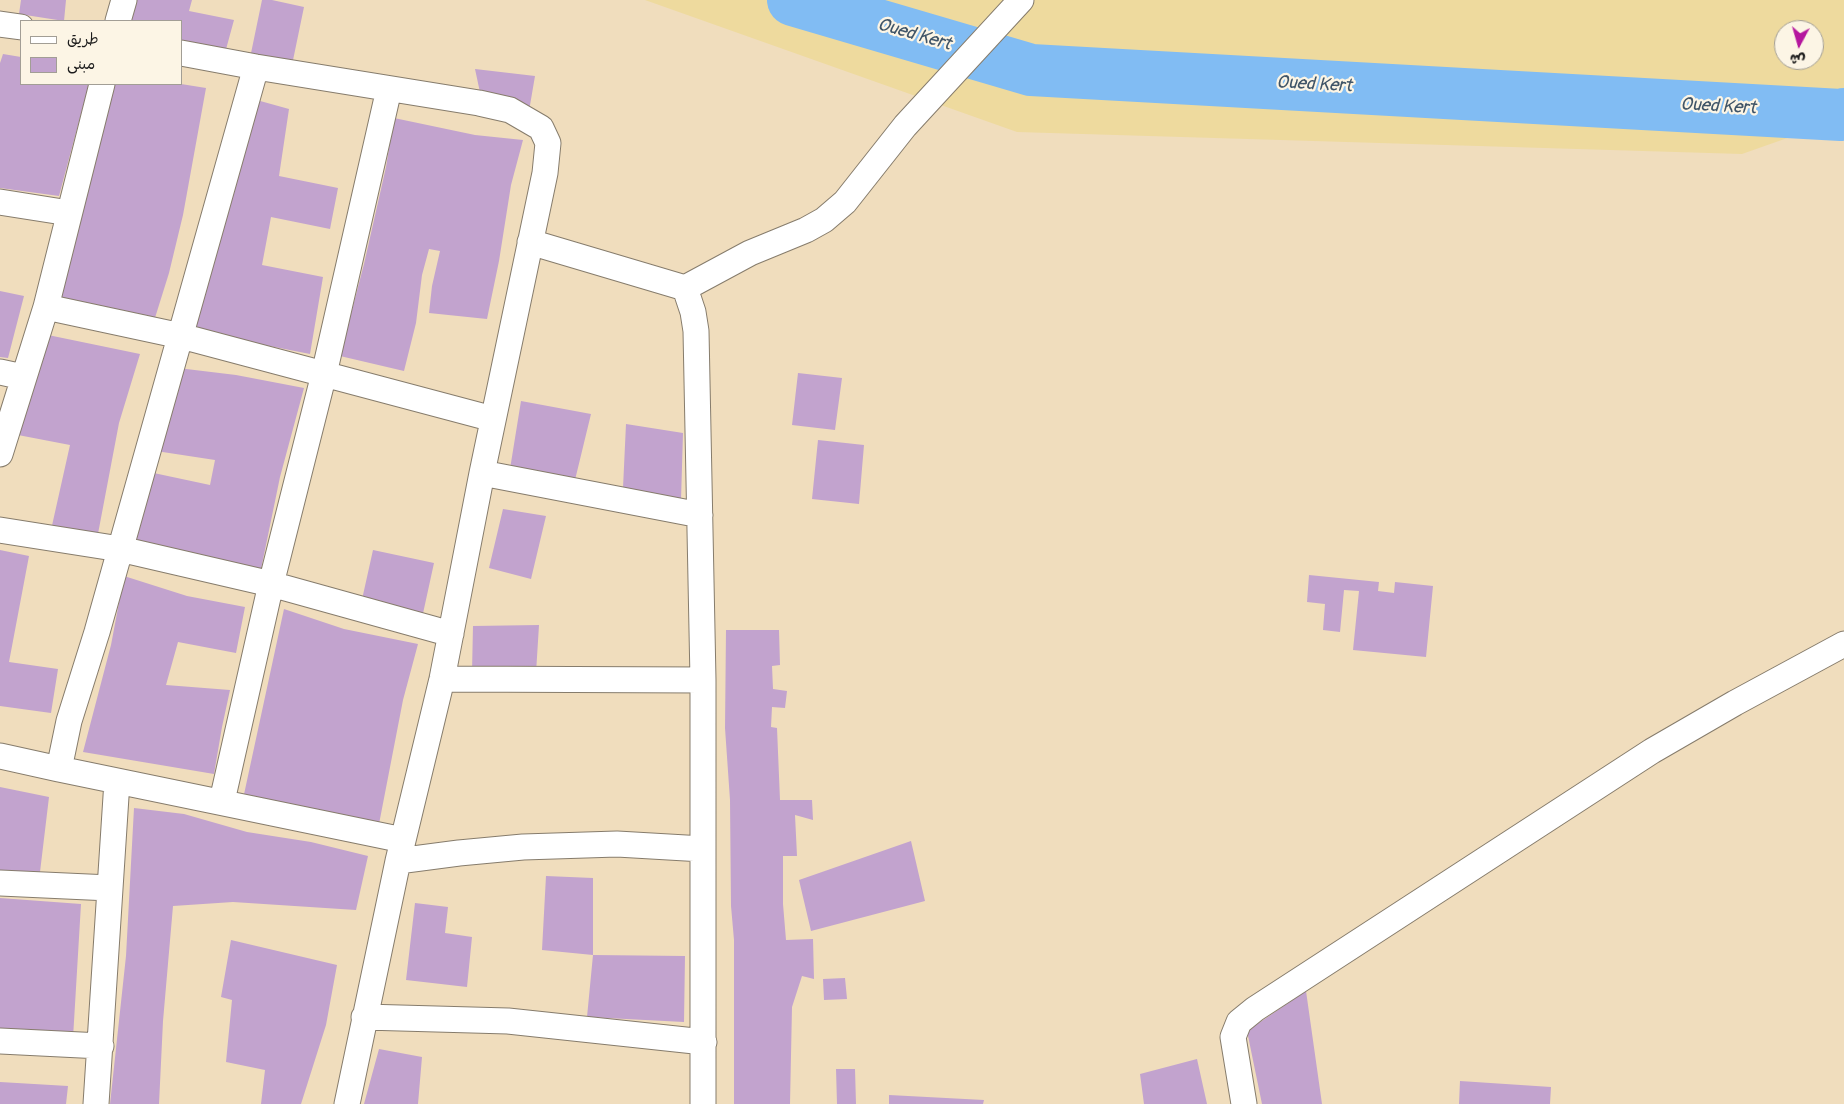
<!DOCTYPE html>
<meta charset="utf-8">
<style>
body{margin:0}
#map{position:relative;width:1844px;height:1104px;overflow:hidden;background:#f0ddbd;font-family:Pangolin,"Playpen Sans Arabic",sans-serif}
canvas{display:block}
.legend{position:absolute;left:20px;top:20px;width:162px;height:65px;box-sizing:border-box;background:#fcf5e5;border:1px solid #a29e95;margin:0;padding:6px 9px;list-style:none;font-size:15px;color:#1c1c1c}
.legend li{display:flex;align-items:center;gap:10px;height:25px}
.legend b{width:25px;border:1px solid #a29e95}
.north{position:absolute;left:1774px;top:20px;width:50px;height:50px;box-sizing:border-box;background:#fcf5e5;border:1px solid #a29e95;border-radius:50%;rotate:186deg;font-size:14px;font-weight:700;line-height:20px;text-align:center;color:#1c1c1c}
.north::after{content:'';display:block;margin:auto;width:18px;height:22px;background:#b5179e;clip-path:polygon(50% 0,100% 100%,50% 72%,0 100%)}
</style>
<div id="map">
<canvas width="1844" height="1104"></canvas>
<ul class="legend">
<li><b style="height:6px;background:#fff"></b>طريق</li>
<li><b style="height:14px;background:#c2a3ce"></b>مبنى</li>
</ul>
<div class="north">ش</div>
</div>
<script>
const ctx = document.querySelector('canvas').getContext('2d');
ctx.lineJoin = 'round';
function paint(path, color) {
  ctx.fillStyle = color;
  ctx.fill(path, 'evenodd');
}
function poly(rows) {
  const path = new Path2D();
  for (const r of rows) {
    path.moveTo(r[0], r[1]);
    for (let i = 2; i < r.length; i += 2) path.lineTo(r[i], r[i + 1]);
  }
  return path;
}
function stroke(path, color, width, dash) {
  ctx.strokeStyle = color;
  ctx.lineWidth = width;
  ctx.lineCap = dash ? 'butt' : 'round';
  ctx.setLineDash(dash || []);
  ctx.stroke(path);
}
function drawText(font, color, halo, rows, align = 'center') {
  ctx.font = font + ' Pangolin,sans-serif';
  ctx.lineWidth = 4.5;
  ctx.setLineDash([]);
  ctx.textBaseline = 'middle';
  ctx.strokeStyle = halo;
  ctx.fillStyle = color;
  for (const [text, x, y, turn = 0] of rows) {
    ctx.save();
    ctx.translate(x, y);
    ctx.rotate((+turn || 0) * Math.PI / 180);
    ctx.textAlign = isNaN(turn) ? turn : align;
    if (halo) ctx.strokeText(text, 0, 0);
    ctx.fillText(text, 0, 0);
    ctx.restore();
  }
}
paint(poly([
 [645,0,1844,0,1844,118,1742,154,1017,132],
 [1784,30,1814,30,1814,60,1784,60]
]), '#eeda9e');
stroke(poly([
 [793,0,1031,70,1841,115,1844,114]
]), '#81bcf3', 52);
paint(poly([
 [21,0,66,0,64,21,19,14],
 [137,0,192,0,189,11,234,20,225,53,181,43,181,21,131,21],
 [262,0,272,0,304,7,292,65,250,58],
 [3,54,21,57,21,84,89,84,59,196,0,188,0,63],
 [475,69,535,76,529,111,481,97],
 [110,84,181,84,206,88,183,215,169,273,154,321,55,302],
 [253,99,289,109,279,176,338,188,330,229,271,217,262,265,323,277,310,354,193,331],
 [394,118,475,135,523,140,511,185,499,261,487,319,429,313,432,286,440,251,429,249,422,275,416,323,404,371,340,356,364,264,386,167],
 [0,291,24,296,8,358,0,357],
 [48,335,140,354,119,423,97,539,51,530,70,445,18,435],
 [178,368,236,375,304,388,280,477,260,574,130,546,149,472,210,485,215,460,156,451],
 [798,373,842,378,835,430,792,425],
 [521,401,591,414,575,480,510,469],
 [626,424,683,433,681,500,623,488],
 [818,440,864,445,859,504,812,499],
 [503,509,546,516,531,579,489,568],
 [0,550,29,556,9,662,58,669,51,713,0,706],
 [373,550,434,563,422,618,361,604],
 [1309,575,1379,582,1378,591,1394,593,1395,582,1433,586,1426,657,1353,650,1359,591,1344,590,1340,632,1323,630,1325,604,1307,602],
 [124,576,187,596,245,607,236,653,178,642,166,685,230,690,222,727,214,774,83,752,111,645],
 [284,609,344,629,418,644,403,700,379,824,243,799],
 [539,625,536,673,472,672,473,626],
 [726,630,779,630,780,665,772,666,773,689,787,691,785,708,772,707,771,727,777,728,780,800,812,800,813,820,795,815,797,856,783,856,783,904,786,940,813,939,814,979,802,976,792,1007,790,1104,734,1104,734,940,731,906,730,800,725,728],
 [0,787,49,797,40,872,0,871],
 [134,808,184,814,247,832,311,842,368,856,356,910,233,902,173,906,163,1021,159,1104,110,1104,126,956],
 [911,841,925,901,811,931,799,880],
 [546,876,593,878,593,955,542,950],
 [0,898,81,904,73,1038,0,1036],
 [415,903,448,907,445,933,472,937,467,987,406,980],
 [231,940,337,965,326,1025,301,1104,261,1104,265,1070,226,1062,232,1000,221,997],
 [593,955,685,956,684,1022,587,1017],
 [845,978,847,999,824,1000,823,979],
 [1306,991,1322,1104,1262,1104,1247,1031],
 [379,1049,422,1057,418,1104,364,1104],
 [1197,1059,1207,1104,1144,1104,1140,1074],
 [836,1069,855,1069,856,1104,837,1104],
 [1460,1081,1551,1087,1550,1104,1459,1104],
 [0,1082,68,1086,66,1104,0,1104],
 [889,1095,984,1100,983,1104,889,1104]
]), '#c2a3ce');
const minor = poly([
 [118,21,124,0],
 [0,24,21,27],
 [181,53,256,67,479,103,510,110,541,128,548,143,545,173,482,473,442,679,398,861,347,1104],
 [256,67,97,632,69,721,59,769,403,840],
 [0,202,69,213],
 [530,242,685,288,693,312,696,331,703,680,703,1104],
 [685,288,750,253,806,230,824,220,845,202,905,126,1021,0],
 [46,307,181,336,493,419],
 [0,372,23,377],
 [0,454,46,307,102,84],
 [482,473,700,515],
 [0,530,120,549,271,584,451,634],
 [442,679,703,680],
 [0,756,59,769],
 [222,801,271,584,324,374,389,89],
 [398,861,459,853,523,847,617,844,703,849],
 [0,883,110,888],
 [364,1017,508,1021,704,1042],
 [0,1041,101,1046],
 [96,1104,117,781],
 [1244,1104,1233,1037,1239,1022,1255,1009,1652,751,1735,703,1844,644]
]);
stroke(minor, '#867c6c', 27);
stroke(minor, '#fff', 25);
drawText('italic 18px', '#3f5467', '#fcf5e5', [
 ["Oued Kert",914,35,16],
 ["Oued Kert",1314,85,3],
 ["Oued Kert",1718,107,3]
]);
</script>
